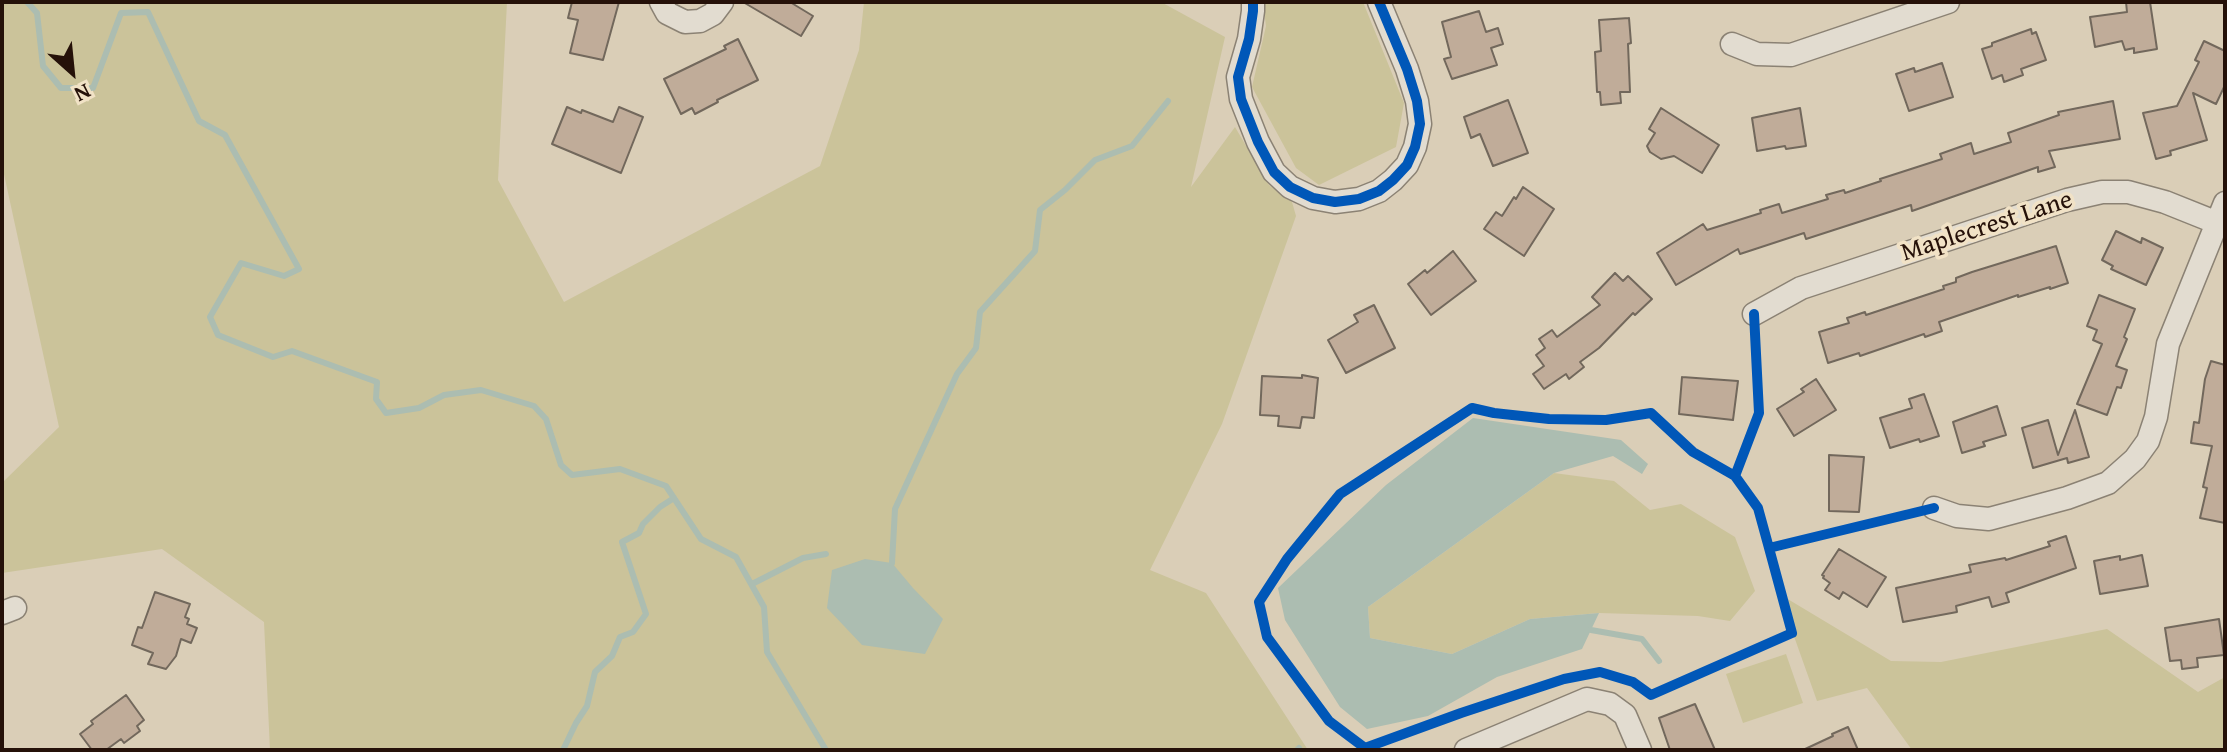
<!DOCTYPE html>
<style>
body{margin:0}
#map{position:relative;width:2227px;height:752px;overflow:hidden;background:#daceb7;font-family:"Gentium Book Plus",serif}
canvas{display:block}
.frame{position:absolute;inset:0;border:4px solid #251109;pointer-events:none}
.north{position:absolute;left:32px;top:32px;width:80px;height:80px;-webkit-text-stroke:6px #f1e2c6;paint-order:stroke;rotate:153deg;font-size:22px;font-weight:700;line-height:32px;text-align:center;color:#251109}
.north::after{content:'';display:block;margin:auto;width:28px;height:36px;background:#251109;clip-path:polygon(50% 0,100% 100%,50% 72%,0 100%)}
</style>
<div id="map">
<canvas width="2227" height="752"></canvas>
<div class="frame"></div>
<div class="north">N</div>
</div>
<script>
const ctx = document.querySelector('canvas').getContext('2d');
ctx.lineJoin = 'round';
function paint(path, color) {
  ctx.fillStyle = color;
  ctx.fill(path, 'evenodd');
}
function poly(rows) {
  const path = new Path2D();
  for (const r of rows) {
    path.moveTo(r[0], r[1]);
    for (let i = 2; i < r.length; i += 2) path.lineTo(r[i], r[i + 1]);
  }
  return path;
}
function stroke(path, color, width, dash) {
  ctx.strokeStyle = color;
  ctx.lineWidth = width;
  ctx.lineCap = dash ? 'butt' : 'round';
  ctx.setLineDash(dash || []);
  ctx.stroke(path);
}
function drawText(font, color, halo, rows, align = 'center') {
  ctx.font = font + ' "Gentium Book Plus",serif';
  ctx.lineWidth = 7;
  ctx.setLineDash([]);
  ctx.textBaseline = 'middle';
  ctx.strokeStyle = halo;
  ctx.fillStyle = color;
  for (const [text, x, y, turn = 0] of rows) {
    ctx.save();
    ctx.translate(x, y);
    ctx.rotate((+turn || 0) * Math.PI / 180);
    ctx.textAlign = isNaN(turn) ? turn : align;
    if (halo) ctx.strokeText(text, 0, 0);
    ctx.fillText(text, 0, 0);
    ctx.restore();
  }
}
paint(poly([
 [2,2,507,2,498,180,564,302,820,166,859,50,864,2,1161,2,1225,37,1191,187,1235,127,1269,185,1292,202,1296,216,1222,424,1150,570,1206,593,1308,750,270,750,264,622,162,549,2,573,2,483,59,427,2,165],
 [1263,2,1363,2,1404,103,1396,147,1319,185,1296,168,1252,87,1266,26],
 [1554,473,1614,481,1650,510,1681,504,1735,537,1755,591,1730,621,1698,616,1599,613,1530,619,1452,654,1370,638,1368,607],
 [1781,595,1891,661,1941,662,2107,629,2198,692,2225,677,2225,750,1912,750,1867,688,1817,701,1785,611],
 [1786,654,1803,703,1743,723,1726,674]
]), '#cbc39a');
paint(poly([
 [1473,418,1621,440,1648,464,1642,474,1613,456,1554,473,1368,607,1370,638,1452,654,1530,619,1599,613,1582,649,1497,677,1428,716,1367,729,1340,707,1285,620,1278,588,1386,485],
 [865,559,892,563,913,588,943,619,925,654,862,645,827,608,832,570]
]), '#acbdb1');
stroke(poly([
 [27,2,37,13,43,66,61,88,93,88,121,13,148,12,199,121,225,135,299,269,284,276,241,263,210,317,218,335,273,357,292,351,377,382,376,399,386,413,419,408,444,395,481,390,534,406,546,419,561,465,572,475,620,469,666,486,701,539,736,557,764,607,767,652,826,750],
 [892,563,895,509,957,374,976,348,980,312,1035,251,1040,210,1065,190,1095,160,1132,146,1168,101],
 [752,584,803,558,826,554],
 [1591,630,1642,639,1659,661],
 [563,750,576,723,587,706,595,672,612,656,620,637,633,632,646,614,622,542,639,533,643,524,660,507,674,498],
 [1297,750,1299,748]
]), '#acbdb1', 6);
const building = poly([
 [572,2,619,2,603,60,570,53,578,20,568,18,572,2],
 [743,2,790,2,813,16,801,36,743,2],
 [2126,2,2150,2,2157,49,2134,53,2134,48,2125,50,2122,41,2095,47,2090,17,2127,12,2126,2],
 [1479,11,1486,32,1498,28,1503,44,1491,48,1497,65,1452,79,1444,59,1451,57,1442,22,1479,11],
 [1629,18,1631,43,1628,44,1630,92,1620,92,1621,103,1601,105,1600,92,1597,92,1595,52,1601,51,1599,20,1629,18],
 [2031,29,2032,34,2036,32,2046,60,2021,69,2023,75,2004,82,2002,75,1992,79,1982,49,1992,46,1992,43,2031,29],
 [738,39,758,80,717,100,718,102,695,114,692,108,681,114,664,79,726,49,724,46,738,39],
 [2204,41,2225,51,2225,85,2216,104,2193,93,2207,140,2170,151,2171,155,2156,159,2143,113,2177,106,2199,62,2195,60,2204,41],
 [1942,63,1953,97,1909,111,1896,74,1914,68,1915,72,1942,63],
 [1508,100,1528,153,1493,166,1480,134,1471,138,1464,117,1508,100],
 [2113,101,2120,139,2049,151,2055,167,2038,172,2038,167,1912,211,1911,205,1806,239,1804,233,1740,254,1738,249,1676,285,1657,253,1703,224,1707,230,1761,213,1760,210,1779,204,1782,213,1828,199,1826,195,1844,190,1845,193,1881,181,1880,179,1942,159,1940,154,1971,143,1974,154,2011,142,2008,133,2059,115,2058,112,2113,101],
 [567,107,581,113,582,110,613,122,619,107,643,117,621,173,552,144,567,107],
 [1661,108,1719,145,1702,173,1674,156,1661,159,1650,152,1647,146,1655,133,1649,129,1661,108],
 [1800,108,1806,146,1786,149,1785,146,1757,151,1752,118,1800,108],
 [1523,187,1554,209,1524,256,1484,229,1496,212,1502,216,1514,197,1516,199,1523,187],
 [2116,231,2141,243,2142,238,2163,248,2146,285,2111,269,2113,266,2102,260,2116,231],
 [2056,246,2068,283,2050,289,2050,287,2018,297,2018,295,1939,322,1942,331,1925,337,1924,334,1860,356,1859,353,1828,363,1819,332,1849,323,1847,318,1865,312,1866,315,1944,289,1943,286,1956,282,1956,278,1972,272,2056,246],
 [1453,251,1476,281,1431,315,1408,284,1425,270,1427,273,1453,251],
 [1615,273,1623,281,1628,276,1652,299,1635,315,1633,313,1599,348,1580,362,1584,367,1569,379,1566,374,1544,389,1533,374,1544,366,1536,355,1545,348,1539,339,1552,330,1557,337,1600,305,1592,297,1615,273],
 [2099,295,2135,309,2124,337,2127,339,2116,366,2127,370,2121,388,2117,387,2107,415,2077,404,2102,344,2093,340,2097,330,2087,326,2099,295],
 [1374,305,1395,348,1346,373,1328,340,1358,322,1354,315,1374,305],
 [2211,361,2225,365,2225,523,2200,518,2207,488,2203,487,2212,446,2191,443,2194,422,2199,423,2205,379,2211,361],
 [1302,375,1318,378,1314,418,1302,417,1300,428,1278,426,1279,416,1260,415,1262,376,1302,378,1302,375],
 [1682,377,1738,381,1733,420,1679,414,1682,377],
 [1816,379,1836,410,1794,436,1777,409,1804,392,1801,389,1816,379],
 [1924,394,1939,436,1920,442,1919,439,1890,448,1880,418,1912,408,1909,399,1924,394],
 [1997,406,2006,435,1983,442,1985,446,1962,453,1953,422,1997,406],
 [2075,410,2089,457,2068,463,2067,458,2033,468,2022,428,2048,420,2058,455,2075,410],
 [1829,455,1864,457,1859,512,1829,511,1829,455],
 [2066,536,2076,568,2006,593,2009,602,1992,607,1989,597,1956,606,1957,612,1903,622,1896,588,1971,572,1969,565,2005,558,2006,560,2050,546,2048,542,2066,536],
 [1839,549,1886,577,1867,607,1843,592,1839,599,1825,590,1830,583,1823,578,1824,576,1822,575,1839,549],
 [2142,555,2148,586,2100,594,2094,561,2120,556,2120,560,2142,555],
 [155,592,190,604,185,617,189,619,187,624,197,628,191,643,181,639,176,656,166,669,148,664,153,653,132,645,138,627,142,628,155,592],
 [2219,619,2224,655,2197,658,2198,667,2182,669,2181,660,2170,661,2165,628,2219,619],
 [126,695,144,720,137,726,140,731,124,743,121,739,106,750,92,750,80,734,93,724,91,721,126,695],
 [1695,704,1715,750,1670,750,1659,718,1695,704],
 [1848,727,1858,750,1803,750,1833,736,1832,734,1848,727]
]);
paint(building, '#c0ac99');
stroke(building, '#72685c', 2);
const minor = poly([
 [661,2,667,13,685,22,700,21,713,14,722,2],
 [1253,2,1253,11,1249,39,1238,77,1241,99,1258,142,1274,172,1290,187,1313,198,1335,202,1359,199,1379,191,1393,180,1407,165,1415,147,1420,124,1417,101,1407,69,1379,2],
 [1732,44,1757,54,1791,55,1948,2],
 [1754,314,1801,288,2067,200,2102,192,2128,192,2165,202,2225,226],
 [1934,508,1957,516,1989,519,2067,498,2108,483,2135,459,2148,441,2156,417,2168,344,2225,203],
 [2,613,15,608],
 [1466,750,1587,699,1610,704,1625,715,1640,750]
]);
stroke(minor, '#8b8274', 25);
stroke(minor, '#e2dcd0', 22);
stroke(poly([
 [1253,2,1253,11,1249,39,1238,77,1241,99,1258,142,1274,172,1290,187,1313,198,1335,202,1359,199,1379,191,1393,180,1407,165,1415,147,1420,124,1417,101,1407,69,1379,2],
 [1754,314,1759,413,1735,476,1758,508,1769,548],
 [1735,476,1693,452,1651,413,1606,420,1549,419,1494,413,1472,408,1340,494,1287,559,1259,602,1267,637,1329,721,1365,748,1461,713,1564,679,1600,672,1633,682,1651,695,1792,633,1769,548,1934,508]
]), '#0057b8', 10);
drawText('26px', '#251109', '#f1e2c6', [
 ["Maplecrest Lane",1987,227,-18]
]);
</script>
